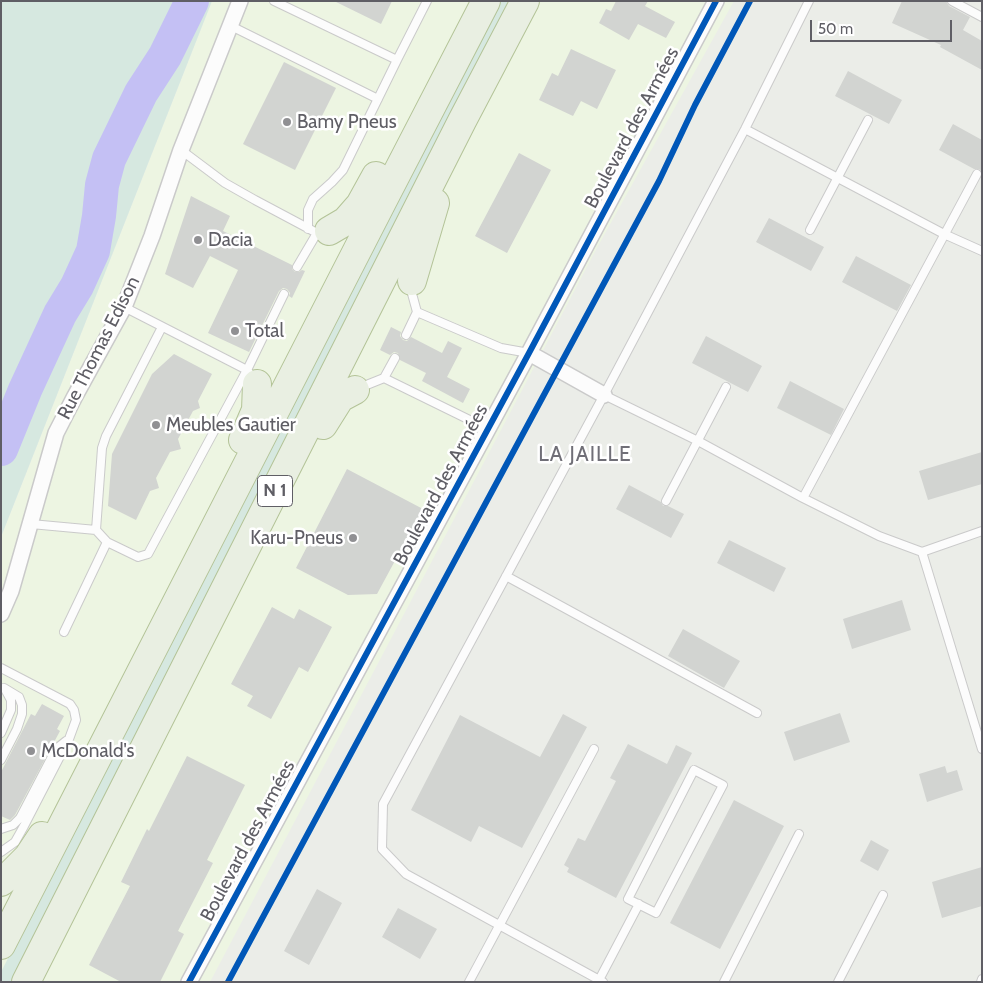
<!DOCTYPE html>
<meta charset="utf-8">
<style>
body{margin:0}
#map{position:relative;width:983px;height:983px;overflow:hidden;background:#ebede8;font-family:Cabin,sans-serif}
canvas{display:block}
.frame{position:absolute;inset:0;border:2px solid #5f5e65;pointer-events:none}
.scale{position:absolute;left:810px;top:20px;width:142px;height:22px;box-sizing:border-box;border:2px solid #5f5e65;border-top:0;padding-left:6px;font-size:15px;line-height:18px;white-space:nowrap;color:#5f5e65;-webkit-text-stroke:4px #fff;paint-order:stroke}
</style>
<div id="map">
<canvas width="983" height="983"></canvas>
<div class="frame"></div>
<div class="scale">50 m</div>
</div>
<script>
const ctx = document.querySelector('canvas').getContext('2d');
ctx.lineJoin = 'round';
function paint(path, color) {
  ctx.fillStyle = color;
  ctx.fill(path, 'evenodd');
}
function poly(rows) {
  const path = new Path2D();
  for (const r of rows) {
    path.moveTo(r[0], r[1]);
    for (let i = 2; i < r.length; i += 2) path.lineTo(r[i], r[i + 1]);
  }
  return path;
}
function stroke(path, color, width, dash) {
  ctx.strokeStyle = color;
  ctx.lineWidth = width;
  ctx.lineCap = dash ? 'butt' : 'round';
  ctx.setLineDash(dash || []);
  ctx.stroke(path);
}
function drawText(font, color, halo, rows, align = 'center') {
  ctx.font = font + ' Cabin,sans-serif';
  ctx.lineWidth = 5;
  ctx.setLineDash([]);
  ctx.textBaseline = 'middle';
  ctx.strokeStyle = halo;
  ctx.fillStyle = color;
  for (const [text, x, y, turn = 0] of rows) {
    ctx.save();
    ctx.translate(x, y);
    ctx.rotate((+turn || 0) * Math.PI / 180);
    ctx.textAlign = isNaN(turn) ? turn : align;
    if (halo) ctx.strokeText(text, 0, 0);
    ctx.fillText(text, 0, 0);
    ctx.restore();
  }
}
paint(poly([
 [212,1,734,1,598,246,210,982,1,982,1,537]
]), '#edf5e2');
paint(poly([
 [1,1,212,1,1,537],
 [498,1,512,1,12,982,1,982,1,972]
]), '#d6e8e0');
stroke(poly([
 [1,449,25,390,60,314,77,286,93,251,99,216,102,185,109,159,141,93,165,56,192,1]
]), '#c4c0f4', 34);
paint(poly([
 [334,1,392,1,381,24],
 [616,1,648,1,645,6,675,22,666,38,638,24,629,40,599,23,606,9,611,11],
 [902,1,946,1,949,6,970,17,963,30,982,41,982,70,940,47,941,45,892,23],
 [571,49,616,70,597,109,581,101,573,116,539,100,552,73,558,76],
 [284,62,336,88,295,170,243,144],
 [848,71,902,100,889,124,835,96],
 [953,124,982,140,982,171,979,169,974,169,939,150],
 [519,153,551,170,507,253,475,236],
 [191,196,230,216,223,231,292,265,292,269,295,272,299,272,302,270,305,271,292,298,289,296,290,293,287,289,283,288,279,291,249,352,208,333,238,270,210,256,193,288,165,274],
 [769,218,824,247,811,271,756,242],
 [856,256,911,285,897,311,842,282],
 [391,327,401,332,400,336,403,340,407,341,411,337,442,353,448,341,462,348,447,377,470,389,463,403,422,381,426,373,400,360,398,353,394,352,390,355,380,350],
 [706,336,762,366,748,392,692,363],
 [174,354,212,374,198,401,200,408,193,411,178,439,181,449,170,452,156,478,159,488,150,491,136,520,108,506,112,454,152,374],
 [790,381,844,409,831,435,777,408],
 [982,452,982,484,928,500,919,471],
 [347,469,423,509,377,594,348,595,296,568],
 [629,485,661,502,663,506,668,506,684,514,671,538,616,509],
 [729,540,786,568,774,592,717,563],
 [902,600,911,630,852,649,843,619],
 [272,607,294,619,299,609,332,627,308,672,299,667,271,719,247,706,253,696,231,684],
 [683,629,740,661,724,688,668,656],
 [42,704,64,716,57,729,60,731,15,815,10,820,1,816,1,772,31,714,35,716],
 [840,713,850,742,794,761,784,732],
 [563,714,587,727,522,848,479,826,471,842,411,810,460,715,540,757],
 [628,744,667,764,676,745,692,753,616,898,567,872,569,868,564,865,578,838,585,841,616,781,610,778],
 [187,756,245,785,207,860,213,863,178,931,184,934,160,982,121,982,89,965,130,886,121,882,147,829,149,831],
 [945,766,947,773,957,770,963,790,927,802,919,774],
 [734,800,784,826,720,949,670,923],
 [871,840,889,850,878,871,860,861],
 [982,867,982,906,942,918,932,882],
 [317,889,342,903,309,965,284,951],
 [398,908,437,929,420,959,382,937]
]), '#d2d4d1');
const lane = poly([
 [274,1,397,60,427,1],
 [952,1,982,17],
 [231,26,378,99],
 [745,129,944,234,982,251],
 [181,150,225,183,255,200,317,233,325,232],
 [308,229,308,210,313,199,332,182,343,170,397,60],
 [810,230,868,120],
 [297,267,317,233],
 [124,307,247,370,250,374],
 [417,312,501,348,529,353],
 [406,335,417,312,411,290,411,285],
 [384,378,488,429],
 [359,388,384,378,395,358],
 [604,395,698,441,803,498,879,536,922,552,982,531],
 [803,498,977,174],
 [666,501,726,387],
 [31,524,96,530,107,542,138,557,148,554,247,370,284,294],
 [96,530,102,448,106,436,162,327],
 [922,552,982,749],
 [506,576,757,713],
 [64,632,107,542],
 [1,668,70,704,74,710,76,720,69,739,24,826,15,842,1,852],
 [1,733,11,710,11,700,5,689],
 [1,760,17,729,22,714,22,705,19,697,4,688],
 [694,770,723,785,656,913,628,899,694,770],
 [1,829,13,825,20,818,56,749,66,741],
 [599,980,639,904],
 [469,982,594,749],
 [603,982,406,874,382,849,383,804,604,395,745,129,809,1],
 [724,982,799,834],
 [838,982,883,895],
 [981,982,982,979]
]);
const street = poly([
 [529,353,604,395],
 [1,614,11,591,56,433,75,396,124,307,152,236,181,150,240,1],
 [189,982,529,353,716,1]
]);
const highway = poly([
 [329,231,346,221,360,205,376,176],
 [412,281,435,203],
 [323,425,340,398,355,390],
 [243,440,256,410,257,384],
 [1,882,12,873,28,857,42,836],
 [1,945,382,202,486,1],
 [26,982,462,121,525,1]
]);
stroke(lane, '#cacaca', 10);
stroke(street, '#cacaca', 18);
stroke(highway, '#b3c397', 30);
stroke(lane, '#fcfcfc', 8);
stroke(street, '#fcfcfc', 15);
stroke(highway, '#e9efe2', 28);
stroke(poly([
 [189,982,529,353,716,1],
 [228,982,659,181,695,105,750,1]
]), '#0057b8', 6);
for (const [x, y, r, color] of [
 [287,122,5,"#909093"],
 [198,240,5,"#909093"],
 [235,331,5,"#909093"],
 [156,425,5,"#909093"],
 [353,538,5,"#909093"],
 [31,751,5,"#909093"]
]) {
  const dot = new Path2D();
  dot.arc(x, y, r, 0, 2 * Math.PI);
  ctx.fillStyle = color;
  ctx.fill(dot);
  stroke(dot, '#fff', 2);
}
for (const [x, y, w] of [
 [275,491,35]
]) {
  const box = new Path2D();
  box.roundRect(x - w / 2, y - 15.5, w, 31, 4);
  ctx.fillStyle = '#fff';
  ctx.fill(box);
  stroke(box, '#5f5e65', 1);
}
drawText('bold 18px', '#5f5e65', null, [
 ["N 1",275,491]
]);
drawText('19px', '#5f5e65', '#fff', [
 ["Bamy Pneus",297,122],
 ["Dacia",208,240],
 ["Total",245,331],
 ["Meubles Gautier",166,425],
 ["Karu-Pneus",343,538,"right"],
 ["McDonald's",41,751]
], 'left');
drawText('19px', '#5f5e65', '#fff', [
 ["Boulevard des Armées",632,128,-62],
 ["Rue Thomas Edison",99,348,-63],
 ["Boulevard des Armées",441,485,-62],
 ["Boulevard des Armées",248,841,-62]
]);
ctx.letterSpacing = '1px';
drawText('21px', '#706f77', '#fff', [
 ["LA JAILLE",585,455]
]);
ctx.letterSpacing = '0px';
</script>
